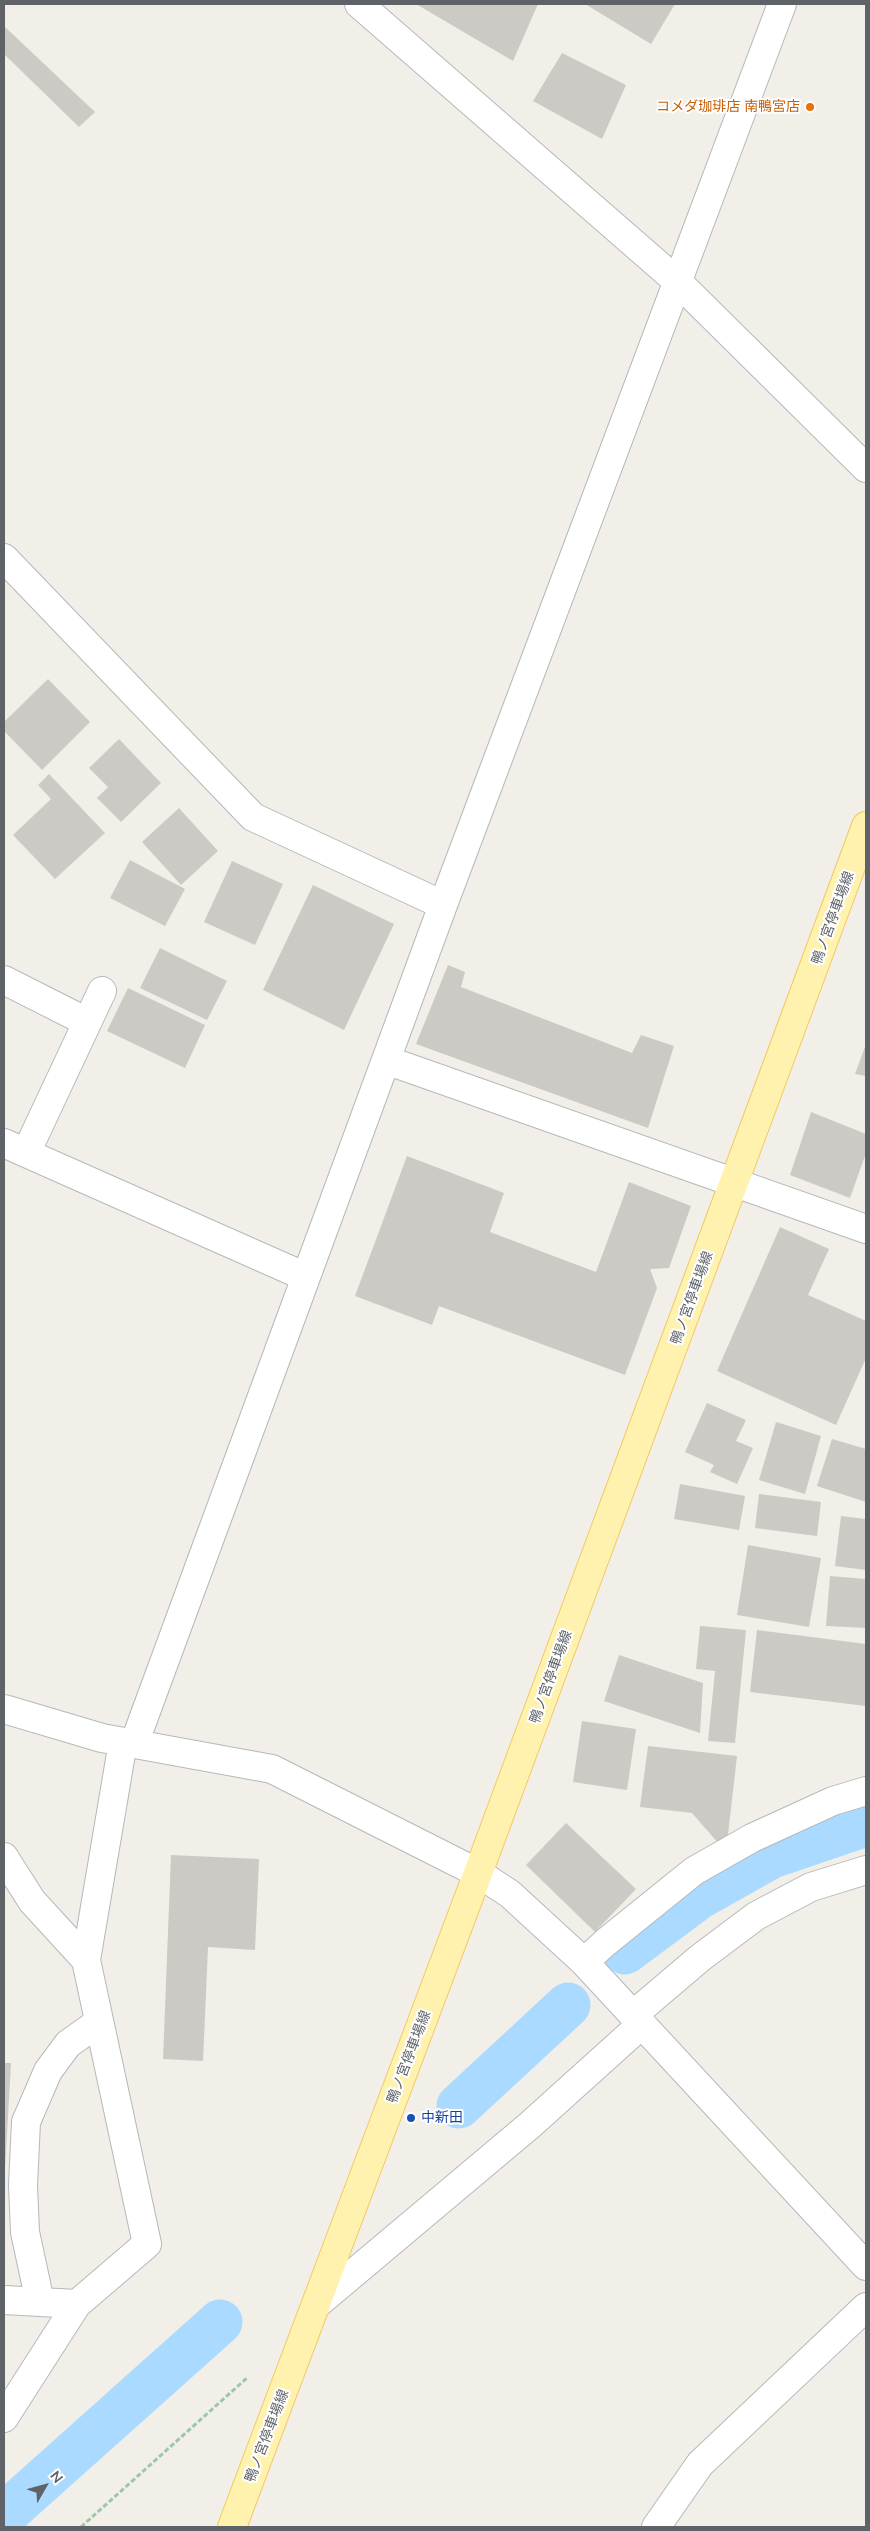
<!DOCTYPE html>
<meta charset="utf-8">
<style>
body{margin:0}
#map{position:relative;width:870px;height:2531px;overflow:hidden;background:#f1efe8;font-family:Mulish,sans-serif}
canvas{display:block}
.frame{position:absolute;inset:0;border:5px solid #5f6368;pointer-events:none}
.north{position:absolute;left:20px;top:2461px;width:50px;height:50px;-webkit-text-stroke:4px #fff;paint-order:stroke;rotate:52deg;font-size:14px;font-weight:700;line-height:20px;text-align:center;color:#5f6368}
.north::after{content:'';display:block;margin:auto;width:18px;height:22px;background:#5f6368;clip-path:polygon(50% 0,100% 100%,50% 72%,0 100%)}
</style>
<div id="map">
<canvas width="870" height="2531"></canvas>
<div class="frame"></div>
<div class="north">N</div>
</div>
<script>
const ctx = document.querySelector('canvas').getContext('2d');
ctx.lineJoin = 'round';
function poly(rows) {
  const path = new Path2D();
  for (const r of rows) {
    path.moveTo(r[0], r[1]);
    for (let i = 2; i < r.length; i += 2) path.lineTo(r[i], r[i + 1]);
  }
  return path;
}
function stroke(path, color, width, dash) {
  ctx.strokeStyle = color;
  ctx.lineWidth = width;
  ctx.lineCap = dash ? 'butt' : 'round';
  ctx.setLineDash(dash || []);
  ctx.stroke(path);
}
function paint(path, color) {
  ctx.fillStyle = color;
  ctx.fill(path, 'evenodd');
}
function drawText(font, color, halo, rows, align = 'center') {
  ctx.font = font + ' Mulish,"Noto Sans JP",sans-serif';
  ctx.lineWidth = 4;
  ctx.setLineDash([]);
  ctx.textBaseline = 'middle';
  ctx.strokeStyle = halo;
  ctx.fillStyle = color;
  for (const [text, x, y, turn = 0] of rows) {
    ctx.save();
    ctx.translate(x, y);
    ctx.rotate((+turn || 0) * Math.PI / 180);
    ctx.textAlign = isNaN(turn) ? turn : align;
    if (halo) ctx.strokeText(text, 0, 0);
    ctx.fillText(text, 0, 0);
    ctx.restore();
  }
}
stroke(poly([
 [625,1952,699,1897,772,1856,866,1824],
 [459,2106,568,2005],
 [4,2515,220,2322]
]), '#aadaff', 45);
paint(poly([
 [416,4,538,4,513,61],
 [585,4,675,4,651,44],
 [4,26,95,112,79,127,4,54],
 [562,53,626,85,602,139,533,101],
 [48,679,90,722,42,770,4,731,4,722],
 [119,739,161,783,121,822,97,798,108,787,89,768],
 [49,774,105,833,55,879,13,835,51,799,38,785],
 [179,808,218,851,181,885,142,842],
 [130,860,185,889,165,926,110,898],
 [232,861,283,884,255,945,204,922],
 [313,885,394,924,344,1030,263,990],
 [160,948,227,981,207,1020,140,988],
 [448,965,465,972,461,987,632,1053,641,1035,674,1046,648,1128,416,1044],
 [128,988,205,1025,185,1068,107,1031],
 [866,1044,866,1076,855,1074],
 [811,1112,866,1134,866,1153,850,1198,790,1175],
 [407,1156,504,1193,490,1232,596,1272,629,1182,691,1206,669,1268,650,1269,657,1288,625,1375,439,1306,432,1325,355,1296],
 [780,1227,829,1249,808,1295,866,1321,866,1358,836,1425,717,1371],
 [707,1403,746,1420,736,1441,753,1448,737,1484,710,1472,714,1465,685,1452],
 [776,1422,821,1436,805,1494,759,1480],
 [832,1439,866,1449,866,1502,817,1486],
 [680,1484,745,1496,739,1530,674,1519],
 [759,1494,821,1502,817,1536,755,1528],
 [841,1516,866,1519,866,1570,835,1566],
 [748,1545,821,1558,809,1627,737,1615],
 [830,1576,866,1579,866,1628,826,1626],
 [700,1626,746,1630,735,1743,708,1741,715,1671,696,1669],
 [757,1630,866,1644,866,1706,750,1692],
 [619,1655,703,1683,700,1733,604,1701],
 [582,1721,636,1729,627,1790,573,1782],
 [648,1746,737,1756,726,1852,692,1813,640,1807],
 [566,1823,636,1889,595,1932,526,1865],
 [171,1855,259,1859,255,1950,208,1947,203,2061,163,2059],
 [4,2063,11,2063,5,2170,4,2169]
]), '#cccac5');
const minor = poly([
 [359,4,678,282,866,468],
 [4,558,253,817,443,905],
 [4,980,87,1022],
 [386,1060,866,1229],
 [4,1143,26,1153,102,991],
 [26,1153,306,1277],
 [4,1709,102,1738,272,1769,478,1873,510,1894,584,1962,866,2266],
 [134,1744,443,905,782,4],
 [4,1857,32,1901,86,1960],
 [584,1962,606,1942,694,1871,752,1838,833,1801,866,1791],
 [633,2015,700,1958,756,1916,811,1887,866,1870],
 [4,2300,77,2304,147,2244,86,1960,123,1742],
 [40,2302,25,2232,23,2185,26,2122,48,2071,68,2044,99,2022],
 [317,2304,530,2125,642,2024],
 [4,2418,77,2304],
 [656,2527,700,2464,866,2307]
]);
const major = poly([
 [232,2527,478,1873,866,826]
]);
stroke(minor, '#b5b8bc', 30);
stroke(major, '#f2c960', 30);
stroke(poly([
 [81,2527,248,2377]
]), '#9cc7a9', 3, [5, 2.5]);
stroke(minor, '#fff', 28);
stroke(major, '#fff2af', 28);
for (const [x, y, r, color] of [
 [810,107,5,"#e8710a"],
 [411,2118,5,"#1a4fb4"]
]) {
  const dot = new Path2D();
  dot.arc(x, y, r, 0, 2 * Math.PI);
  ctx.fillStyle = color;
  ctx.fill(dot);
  stroke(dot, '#fff', 2);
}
drawText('14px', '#c56008', '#fff', [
 ["コメダ珈琲店 南鴨宮店",800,107]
], 'right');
drawText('14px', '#5f6368', '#fff', [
 ["鴨ノ宮停車場線",833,918,-70],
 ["鴨ノ宮停車場線",692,1298,-70],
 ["鴨ノ宮停車場線",551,1677,-70],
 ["鴨ノ宮停車場線",409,2057,-69],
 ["鴨ノ宮停車場線",267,2436,-69]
]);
drawText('14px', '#164399', '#fff', [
 ["中新田",421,2118]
], 'left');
</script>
